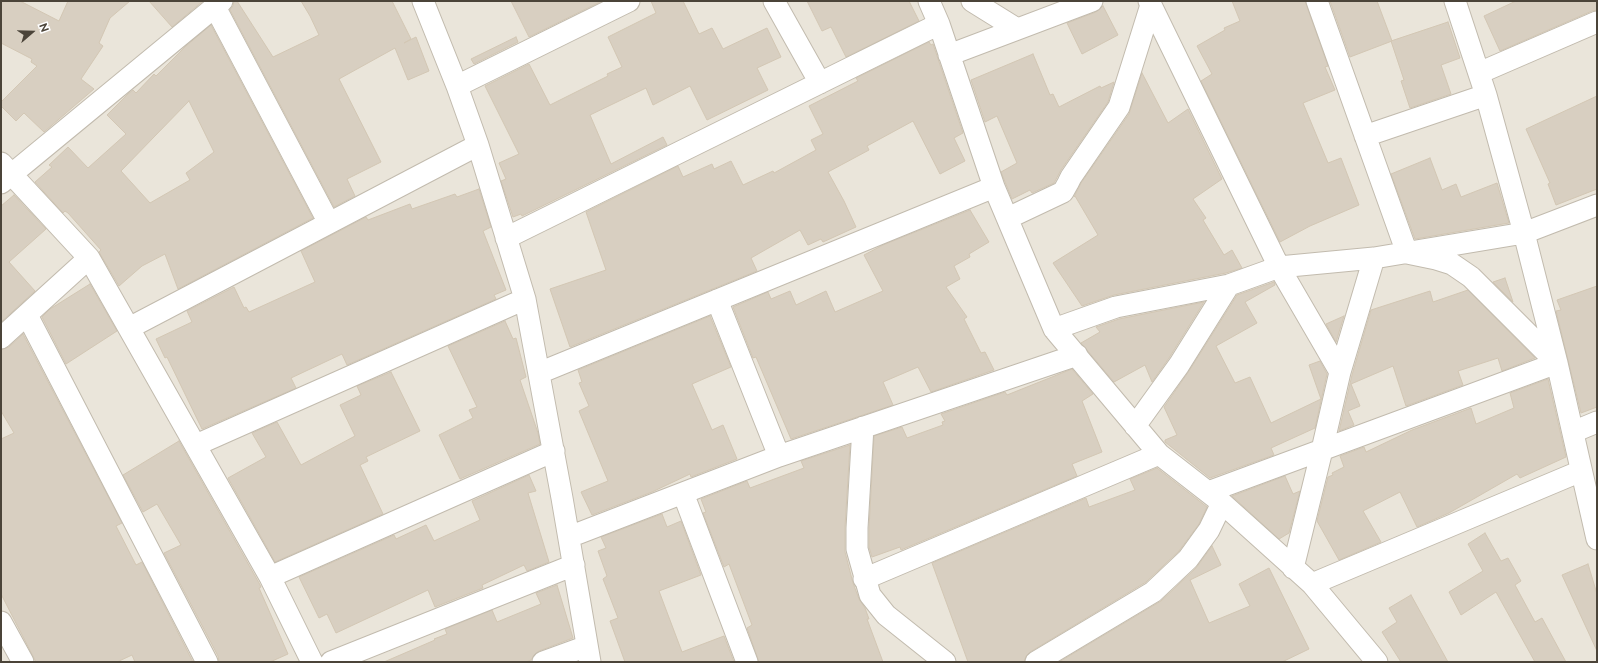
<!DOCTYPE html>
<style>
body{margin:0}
#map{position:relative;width:1598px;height:663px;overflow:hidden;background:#f6f3ec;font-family:Raleway,sans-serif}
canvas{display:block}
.frame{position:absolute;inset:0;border:2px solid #4b4439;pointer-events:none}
.north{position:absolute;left:12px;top:12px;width:40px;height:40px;-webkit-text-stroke:3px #fff;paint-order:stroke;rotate:70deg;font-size:11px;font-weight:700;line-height:16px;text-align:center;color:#4b4439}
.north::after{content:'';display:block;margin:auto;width:14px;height:18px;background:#4b4439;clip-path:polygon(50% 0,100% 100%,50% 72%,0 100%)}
</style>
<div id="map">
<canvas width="1598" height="663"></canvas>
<div class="frame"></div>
<div class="north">N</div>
</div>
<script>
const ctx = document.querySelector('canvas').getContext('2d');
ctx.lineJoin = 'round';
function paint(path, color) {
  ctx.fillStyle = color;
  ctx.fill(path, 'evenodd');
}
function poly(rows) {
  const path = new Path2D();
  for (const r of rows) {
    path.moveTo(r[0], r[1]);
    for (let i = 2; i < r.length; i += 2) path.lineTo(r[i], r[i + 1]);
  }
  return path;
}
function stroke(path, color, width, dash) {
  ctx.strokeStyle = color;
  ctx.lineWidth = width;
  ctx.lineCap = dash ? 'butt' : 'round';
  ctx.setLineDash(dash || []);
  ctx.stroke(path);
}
paint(poly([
 [1,1,1597,1,1597,662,1,662]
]), '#eae5da');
const building = poly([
 [1,1,20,1,59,21,68,1,130,1,110,18,99,43,103,46,81,79,94,89,44,132,24,113,16,121,1,106,1,102,37,66,31,62,32,59,1,43,1,1],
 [149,1,203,1,172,27,149,1],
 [234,1,237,1,273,57,319,35,310,16,301,1,392,1,411,39,404,43,416,37,429,71,408,80,395,48,339,79,381,162,347,179,355,196,334,207,230,10,233,6,234,1],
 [511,1,602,1,529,37,511,1],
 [651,1,683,1,699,34,712,28,723,49,767,28,781,57,757,68,768,90,707,120,690,86,653,105,646,88,590,115,611,164,663,137,667,145,522,216,521,214,513,217,501,181,506,179,499,163,519,154,485,86,529,64,550,105,608,76,607,74,622,67,608,37,656,13,651,1],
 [807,1,909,1,919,21,846,57,831,27,822,31,807,1],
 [1232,1,1305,1,1328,66,1325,67,1335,90,1303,103,1328,163,1341,158,1359,205,1310,226,1280,242,1201,81,1212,74,1197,46,1225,30,1224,28,1240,21,1232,1],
 [1330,1,1377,1,1392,41,1350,57,1330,1],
 [1516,1,1597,1,1597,10,1592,11,1500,51,1484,16,1516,1],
 [1103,6,1118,35,1082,54,1067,23,1096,12,1103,6],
 [1448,22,1460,58,1441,65,1451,94,1410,108,1401,81,1404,80,1391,41,1448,22],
 [211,25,313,218,178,289,165,254,142,266,119,286,99,252,101,250,68,213,65,211,63,213,35,182,52,167,49,165,68,147,88,168,126,134,107,115,128,94,133,90,136,93,154,74,156,76,186,46,211,25],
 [189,101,214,152,186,173,190,180,150,203,121,171,189,101],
 [516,37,518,42,474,64,471,59,516,37],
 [929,42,931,45,933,44,963,133,954,138,965,161,940,174,913,121,867,146,869,150,828,172,844,201,856,227,823,242,821,239,808,245,800,230,751,258,757,271,570,347,550,289,606,270,586,212,678,166,683,177,712,164,714,169,731,161,743,185,773,171,774,173,816,150,811,140,823,134,809,106,858,81,856,78,929,42],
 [1033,54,1050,95,1053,94,1059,107,1100,86,1101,88,1114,82,1108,102,1061,170,1054,183,1032,193,1030,190,1012,199,1001,172,1017,163,997,116,985,122,971,80,1033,54],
 [1142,73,1168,123,1188,109,1222,179,1193,199,1206,218,1203,220,1224,255,1232,250,1242,268,1226,273,1114,295,1082,306,1053,263,1098,235,1075,196,1074,197,1081,183,1129,114,1142,73],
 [1597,96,1597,189,1556,205,1548,184,1550,183,1526,129,1597,96],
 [1430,158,1442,190,1456,184,1461,197,1497,183,1509,223,1415,239,1391,174,1430,158],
 [479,189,491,227,483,231,506,290,494,295,496,299,347,365,342,354,291,378,296,388,202,429,167,357,165,358,156,339,192,322,187,311,234,287,244,308,246,307,249,312,315,282,301,251,366,217,368,220,410,204,412,209,455,194,457,197,479,189],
 [14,195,46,229,9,262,35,291,1,322,1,206,14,195],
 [970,210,989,242,969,254,970,257,954,266,960,279,946,287,967,317,964,319,981,353,985,352,994,370,931,392,918,367,883,382,893,405,791,439,756,357,753,358,733,307,768,292,771,299,790,291,796,305,826,291,835,312,883,291,864,255,883,245,970,210],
 [1505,278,1513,302,1493,282,1505,278],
 [1274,282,1275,285,1245,302,1257,323,1216,346,1235,383,1250,377,1271,423,1321,399,1309,365,1320,361,1327,374,1315,428,1271,448,1274,455,1210,478,1165,442,1165,440,1177,435,1164,407,1189,371,1237,295,1274,282],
 [90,284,117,331,66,364,42,317,50,309,90,284],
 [1597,286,1597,407,1581,413,1556,311,1561,310,1557,300,1597,286],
 [1468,290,1535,358,1502,371,1498,358,1458,371,1463,385,1406,406,1393,366,1351,384,1360,406,1348,411,1354,425,1339,431,1352,375,1371,310,1430,291,1433,302,1468,290],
 [1204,302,1169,358,1152,382,1145,365,1114,382,1081,343,1100,332,1096,327,1119,319,1204,302],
 [710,316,731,367,692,384,712,430,723,425,737,459,691,477,690,474,652,492,592,515,581,492,608,481,579,411,589,406,579,383,582,382,578,370,710,316],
 [1344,316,1336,342,1326,324,1344,316],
 [505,321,513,339,516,338,526,377,520,380,538,433,540,444,460,479,439,435,473,418,469,410,477,407,448,346,505,321],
 [23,334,122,523,116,526,136,565,142,562,193,662,135,662,132,655,117,662,36,662,1,594,1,439,14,433,1,411,1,350,9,347,23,334],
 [1072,369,1093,394,1082,401,1102,452,1072,464,1077,476,901,550,900,547,872,557,869,547,869,528,874,436,902,427,907,438,943,425,942,422,945,421,941,414,1005,392,1007,395,1072,369],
 [391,372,420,431,366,457,368,461,360,465,383,514,275,562,228,478,266,457,252,433,277,422,301,465,355,436,340,405,361,395,357,386,391,372],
 [1548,379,1566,457,1520,478,1517,474,1449,513,1417,527,1400,492,1363,511,1381,542,1339,560,1317,521,1328,477,1333,475,1332,473,1344,467,1340,456,1364,447,1366,452,1412,430,1471,408,1476,424,1514,408,1510,393,1548,379],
 [179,441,259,583,261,587,259,588,288,654,270,662,219,662,218,656,164,553,181,545,157,504,143,512,123,475,179,441],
 [850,445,845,527,845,552,853,583,859,599,865,608,869,619,867,619,883,662,759,662,747,628,752,625,729,564,724,567,703,513,706,512,701,499,747,481,750,488,804,468,801,461,850,445],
 [1157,468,1207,507,1199,524,1179,551,1146,582,1030,652,1026,656,1024,662,968,662,932,563,1086,498,1089,507,1135,490,1130,479,1157,468],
 [529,475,536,491,528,493,549,562,527,571,524,565,482,585,483,588,435,607,428,590,336,633,327,614,319,618,299,577,394,535,396,539,426,525,434,541,480,520,472,501,529,475],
 [1285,476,1293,494,1300,491,1289,533,1279,539,1232,496,1285,476],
 [662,514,667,527,681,521,701,575,659,591,682,652,724,636,734,662,625,662,610,621,618,618,603,579,607,576,598,551,606,548,601,537,662,514],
 [1485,533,1501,561,1508,558,1521,581,1515,585,1535,622,1542,618,1566,662,1535,662,1496,592,1461,615,1449,592,1483,571,1468,544,1485,533],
 [1212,546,1221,565,1190,580,1209,623,1250,606,1239,584,1269,568,1309,649,1282,662,1059,662,1161,601,1196,568,1212,546],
 [1588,564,1597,594,1597,651,1562,575,1588,564],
 [557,585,573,638,539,651,534,655,531,660,526,662,384,662,435,640,434,639,447,634,445,629,492,610,497,622,541,604,536,593,557,585],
 [1411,595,1448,662,1401,662,1382,632,1397,622,1389,608,1411,595]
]);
paint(building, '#d8cfc1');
stroke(building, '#d3c7b4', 1);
const minor = poly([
 [423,1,457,86,478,145,525,299,562,498,590,662],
 [774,1,820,83],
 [929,1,939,24,994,187,1054,329,1159,454,1222,503,1312,584,1377,662],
 [972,1,1017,29],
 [1149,1,1279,267,1340,372],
 [1455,1,1486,95,1524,233,1557,363,1597,539],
 [215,7,329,223],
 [949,55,1092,1],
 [1479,73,1597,22],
 [457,86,629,1],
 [1365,136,1486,95],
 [1,163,89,258,270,577,312,662],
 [1,183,222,1],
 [1008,218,1063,192,1068,183,1071,177,1119,107,1151,5],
 [506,238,939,24],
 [717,300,779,456],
 [27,315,207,662],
 [129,328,478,145],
 [1054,329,1116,307,1229,285,1279,267,1374,258,1524,233,1597,205],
 [1,338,89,258],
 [539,373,994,187],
 [1135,426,1179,365,1229,285],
 [863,427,857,528,857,549,870,595,886,615,945,662],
 [1573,432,1597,422],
 [196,445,525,299],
 [1208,492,1557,363,1471,277,1452,264,1436,259,1407,253,1317,1],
 [683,493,747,662],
 [569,537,779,456,1077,355],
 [1293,568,1322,450,1340,372,1374,258],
 [270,577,554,451],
 [864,579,1159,454],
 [1312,584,1581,471],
 [1,622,23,662],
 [331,662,574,565],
 [543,662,587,646],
 [1036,662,1153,592,1188,559,1209,530,1222,503]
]);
stroke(minor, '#c2bbae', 23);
stroke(minor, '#fff', 21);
</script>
